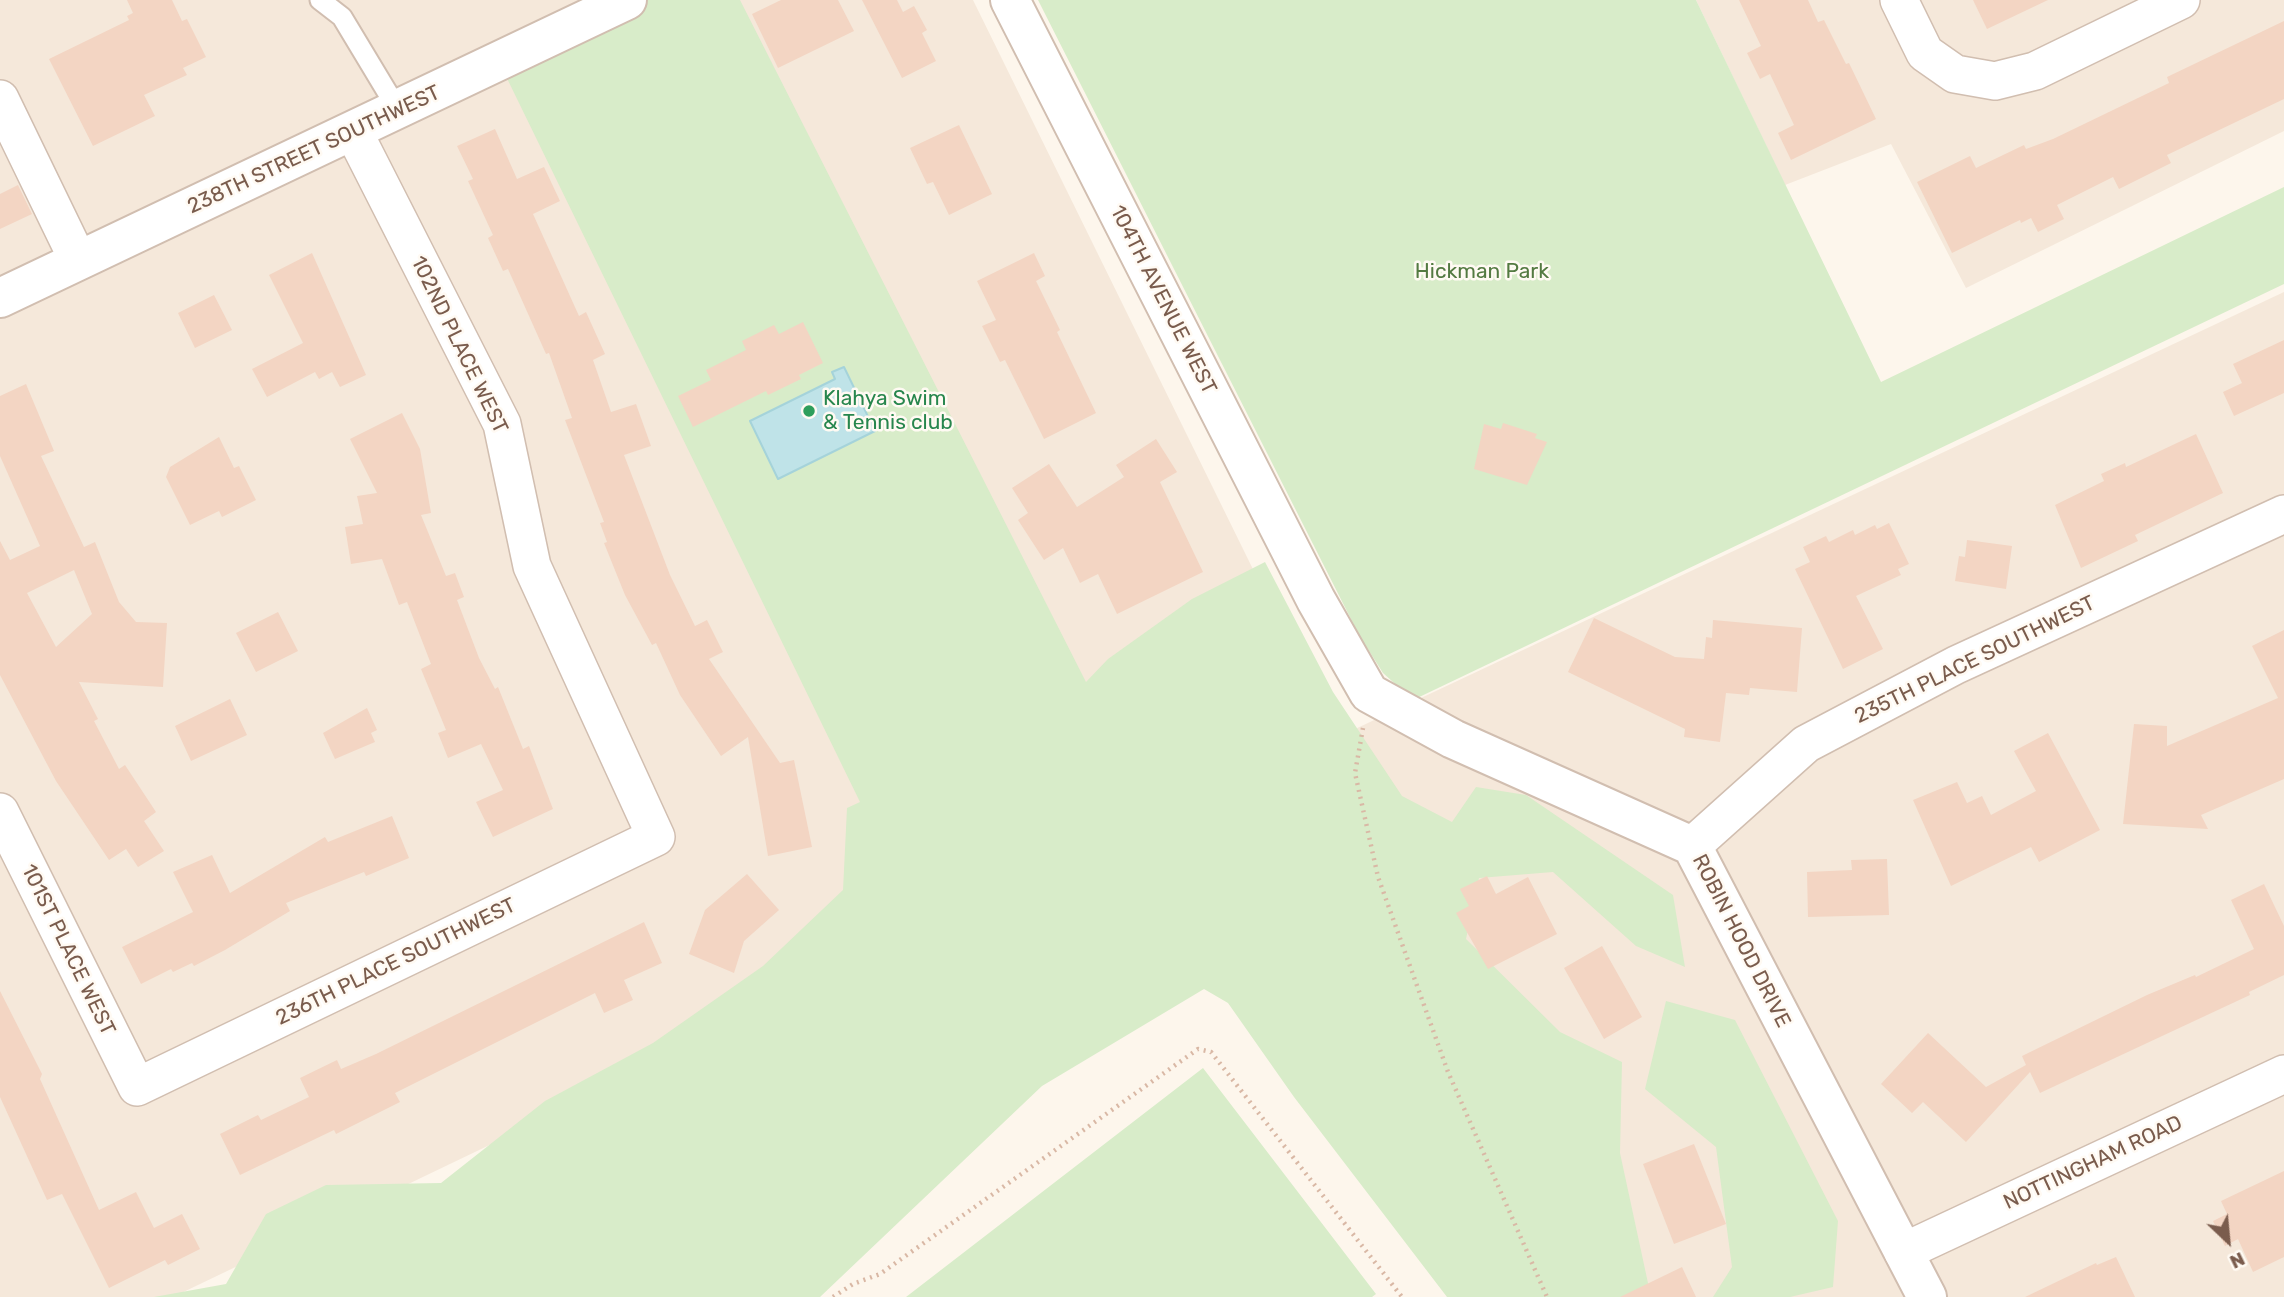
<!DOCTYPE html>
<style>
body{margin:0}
#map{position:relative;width:2284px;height:1297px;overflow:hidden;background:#fdf6ec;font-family:Rubik,sans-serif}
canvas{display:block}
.north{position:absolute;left:2193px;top:1206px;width:70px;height:70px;-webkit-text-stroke:5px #fffaf3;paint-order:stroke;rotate:154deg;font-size:19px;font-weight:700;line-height:28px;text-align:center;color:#7a5c4d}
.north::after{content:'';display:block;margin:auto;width:24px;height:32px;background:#7a5c4d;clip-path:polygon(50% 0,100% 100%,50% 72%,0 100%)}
</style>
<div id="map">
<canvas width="2284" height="1297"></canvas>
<div class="north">N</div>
</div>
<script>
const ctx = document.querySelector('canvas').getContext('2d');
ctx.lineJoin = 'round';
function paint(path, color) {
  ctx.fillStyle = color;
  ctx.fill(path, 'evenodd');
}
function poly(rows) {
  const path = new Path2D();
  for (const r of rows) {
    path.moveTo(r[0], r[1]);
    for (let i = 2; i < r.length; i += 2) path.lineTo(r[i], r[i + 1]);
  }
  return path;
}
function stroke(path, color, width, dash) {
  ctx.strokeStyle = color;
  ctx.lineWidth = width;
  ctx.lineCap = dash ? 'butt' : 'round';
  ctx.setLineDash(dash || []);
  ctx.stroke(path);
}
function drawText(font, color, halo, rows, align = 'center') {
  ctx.font = font + ' Rubik,sans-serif';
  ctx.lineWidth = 5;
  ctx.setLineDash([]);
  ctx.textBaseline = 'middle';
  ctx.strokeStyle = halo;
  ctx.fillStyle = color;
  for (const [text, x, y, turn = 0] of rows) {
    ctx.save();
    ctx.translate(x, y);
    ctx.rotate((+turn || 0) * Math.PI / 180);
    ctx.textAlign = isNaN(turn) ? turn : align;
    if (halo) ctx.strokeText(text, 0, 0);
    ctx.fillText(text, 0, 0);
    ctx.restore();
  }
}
paint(poly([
 [0,0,973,0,1336,738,2284,292,2284,1297,1600,1297,1335,739,173,1297,0,1297],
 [1696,0,2284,0,2284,131,1966,288,1891,144,1785,185]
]), '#f5e8da');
paint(poly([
 [627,0,740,0,1086,682,1108,659,1192,599,1265,562,1333,692,1402,796,1452,822,1476,787,1526,795,1673,895,1685,967,1636,946,1553,872,1479,878,1466,939,1560,1032,1622,1062,1620,1153,1651,1297,1447,1297,1294,1097,1228,1003,1204,989,1042,1086,820,1297,154,1297,226,1284,266,1214,326,1185,441,1183,545,1101,653,1043,763,966,843,890,847,808,860,802,499,62],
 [1038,0,1696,0,1881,382,2284,187,2284,284,1413,700,1383,673,1359,635],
 [1666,1001,1735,1020,1838,1221,1833,1287,1790,1297,1713,1297,1732,1267,1716,1147,1645,1089],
 [1203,1068,1376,1294,1372,1297,906,1297]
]), '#d8ecc9');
const water = poly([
 [844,367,875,431,778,479,750,421,835,379,832,372,844,367]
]);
paint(water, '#bfe3e8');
stroke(water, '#a5d3da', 2);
paint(poly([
 [127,0,172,0,182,21,187,19,206,57,183,68,187,75,144,95,155,116,93,146,49,59,129,20,127,16,133,13],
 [781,0,838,0,854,31,778,68,752,14],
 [862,0,897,0,903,12,914,6,927,30,922,33,936,61,902,78],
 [1739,0,1808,0,1818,22,1824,20,1846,64,1849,63,1876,119,1791,160,1778,133,1794,125,1770,74,1760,79,1747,53,1761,46],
 [1973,0,2048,0,1987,29],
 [2284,21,2284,99,2167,155,2171,163,2119,189,2113,177,2057,205,2064,219,2038,232,2031,218,2021,223,2020,220,1952,253,1917,182,1970,156,1976,168,2024,145,2026,149,2053,139,2169,83,2167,77],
 [959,125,992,194,949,215,933,182,927,184,910,148],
 [495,129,517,179,544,167,560,201,533,214,579,316,586,312,605,354,593,360,611,412,636,404,651,446,624,455,670,575,695,626,707,620,723,652,709,659,780,763,794,760,812,847,768,856,748,737,721,756,680,695,656,643,652,645,625,595,604,543,607,542,600,523,604,522,565,420,572,418,549,353,546,354,508,269,503,271,488,238,493,235,468,181,473,179,457,146],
 [18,185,32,214,0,229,0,194],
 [312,253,366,375,340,387,332,372,319,379,315,372,267,397,252,369,303,343,269,275],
 [1034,253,1045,276,1036,281,1060,330,1057,332,1096,413,1044,439,1005,360,1000,362,982,326,996,320,977,281],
 [214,295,232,330,195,348,178,313],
 [803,322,823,363,799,375,801,379,768,395,766,391,693,427,678,396,711,380,706,370,746,350,742,341,774,325,779,334],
 [2284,340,2284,393,2234,416,2223,392,2242,383,2233,364],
 [26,384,54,451,41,456,84,547,95,542,119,602,136,622,167,623,163,687,79,682,98,719,94,721,119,769,125,765,156,812,144,821,164,851,138,867,126,849,109,860,56,781,0,675,0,541,10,560,40,546,0,456,0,396],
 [74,570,92,614,56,647,27,593],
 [402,413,420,449,431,513,421,515,446,576,455,573,464,597,457,600,479,658,495,689,498,687,523,749,529,746,553,809,493,837,476,802,503,790,481,744,448,758,438,733,446,730,421,669,431,664,407,602,399,605,382,559,351,564,345,527,363,524,357,496,377,493,350,439],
 [1503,423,1537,434,1535,438,1547,442,1527,485,1474,469,1484,424,1501,429],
 [2196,434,2223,493,2135,535,2138,541,2081,568,2055,505,2104,481,2101,474,2125,463,2126,467],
 [219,437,234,468,239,466,256,500,222,517,219,511,190,525,166,477,170,467],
 [1156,439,1177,472,1160,482,1203,572,1117,614,1098,574,1080,583,1063,548,1044,560,1018,520,1028,513,1012,488,1049,464,1077,507,1124,477,1116,465],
 [1889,523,1909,564,1898,569,1901,575,1856,596,1883,649,1843,669,1795,569,1810,562,1803,547,1826,536,1829,542,1853,530,1855,535,1875,525,1877,529],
 [1967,540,2012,546,2006,589,1955,581,1959,556,1965,557],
 [278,612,298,651,256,672,236,633],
 [1594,618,1675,657,1704,659,1706,637,1712,638,1713,620,1802,628,1797,692,1750,688,1749,695,1726,693,1720,742,1684,737,1685,729,1568,672],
 [2284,630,2284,779,2201,815,2208,829,2123,824,2134,724,2167,726,2167,746,2278,698,2252,646],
 [230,699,247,735,191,761,175,726],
 [367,708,377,730,371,733,375,742,335,759,323,733],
 [2048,733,2100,830,2039,862,2031,847,1951,886,1913,800,1957,782,1967,803,1982,796,1991,815,2036,791,2014,751],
 [392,816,409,858,366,876,364,872,286,903,290,911,225,950,194,966,192,963,173,972,171,969,141,984,122,947,193,912,173,872,212,855,230,893,325,837,328,842],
 [1887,859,1889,915,1808,917,1807,872,1852,870,1851,860],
 [747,874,779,910,744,941,734,973,689,954,705,910],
 [1487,876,1496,894,1528,877,1557,934,1488,969,1456,913,1469,906,1460,889],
 [2264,884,2284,926,2284,975,2249,992,2250,995,2040,1093,2030,1072,1966,1142,1923,1102,1912,1113,1881,1084,1928,1033,1986,1087,2026,1065,2022,1056,2147,995,2195,975,2196,977,2254,949,2231,900],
 [644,922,662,963,624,980,633,1000,604,1013,595,993,395,1093,400,1102,336,1134,334,1130,240,1175,220,1134,258,1115,261,1120,309,1097,300,1078,337,1060,341,1069,376,1054],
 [1602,946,1642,1017,1604,1039,1564,968],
 [0,991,42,1074,40,1079,99,1210,136,1192,154,1228,182,1214,200,1249,168,1265,165,1260,109,1288,62,1194,47,1200,0,1097],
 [1694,1144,1726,1224,1674,1244,1643,1164],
 [2284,1171,2284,1257,2253,1272,2238,1239,2225,1246,2213,1221,2227,1214,2221,1201],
 [2116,1257,2135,1297,2025,1297,2096,1263,2097,1265],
 [1682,1267,1696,1297,1620,1297]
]), '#f3d5c3');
const service = poly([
 [320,0,342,17,398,110]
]);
const minor = poly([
 [1899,0,1925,53,1955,74,1995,81,2035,71,2181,0],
 [0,99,78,260],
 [0,812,137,1087,656,837,532,566,502,424,353,131],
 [1692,846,1806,744,1956,665,2284,514],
 [1903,1252,2284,1074]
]);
const tertiary = poly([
 [1010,0,1316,600,1369,693,1453,739,1692,846,1927,1297],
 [0,298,627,0]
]);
stroke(service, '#d1beb0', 23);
stroke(minor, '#d1beb0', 40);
stroke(tertiary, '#d1beb0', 42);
stroke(poly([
 [1363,728,1355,773,1378,877,1448,1072,1547,1297],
 [833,1297,853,1284,880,1274,1198,1049,1211,1052,1402,1297]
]), '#d9b8a5', 4.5, [2, 5]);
stroke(service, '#fff', 19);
stroke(minor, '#fff', 37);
stroke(tertiary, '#fff', 38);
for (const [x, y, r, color] of [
 [809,411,7,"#2e9e5b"]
]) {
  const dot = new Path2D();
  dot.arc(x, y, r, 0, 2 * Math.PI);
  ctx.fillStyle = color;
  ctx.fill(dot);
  stroke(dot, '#fffaf3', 2.5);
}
drawText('21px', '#7a5c4d', '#fffaf3', [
 ["238TH STREET SOUTHWEST",314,150,-25],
 ["104TH AVENUE WEST",1163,300,63],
 ["102ND PLACE WEST",459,345,64],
 ["235TH PLACE SOUTHWEST",1975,660,-26],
 ["ROBIN HOOD DRIVE",1741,941,63],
 ["101ST PLACE WEST",68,950,64],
 ["236TH PLACE SOUTHWEST",396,962,-26],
 ["NOTTINGHAM ROAD",2093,1163,-25]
]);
drawText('21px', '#537a41', '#fffaf3', [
 ["Hickman Park",1482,272]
]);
drawText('21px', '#27864d', '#fffaf3', [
 ["Klahya Swim",823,399],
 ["& Tennis club",823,423]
], 'left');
</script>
